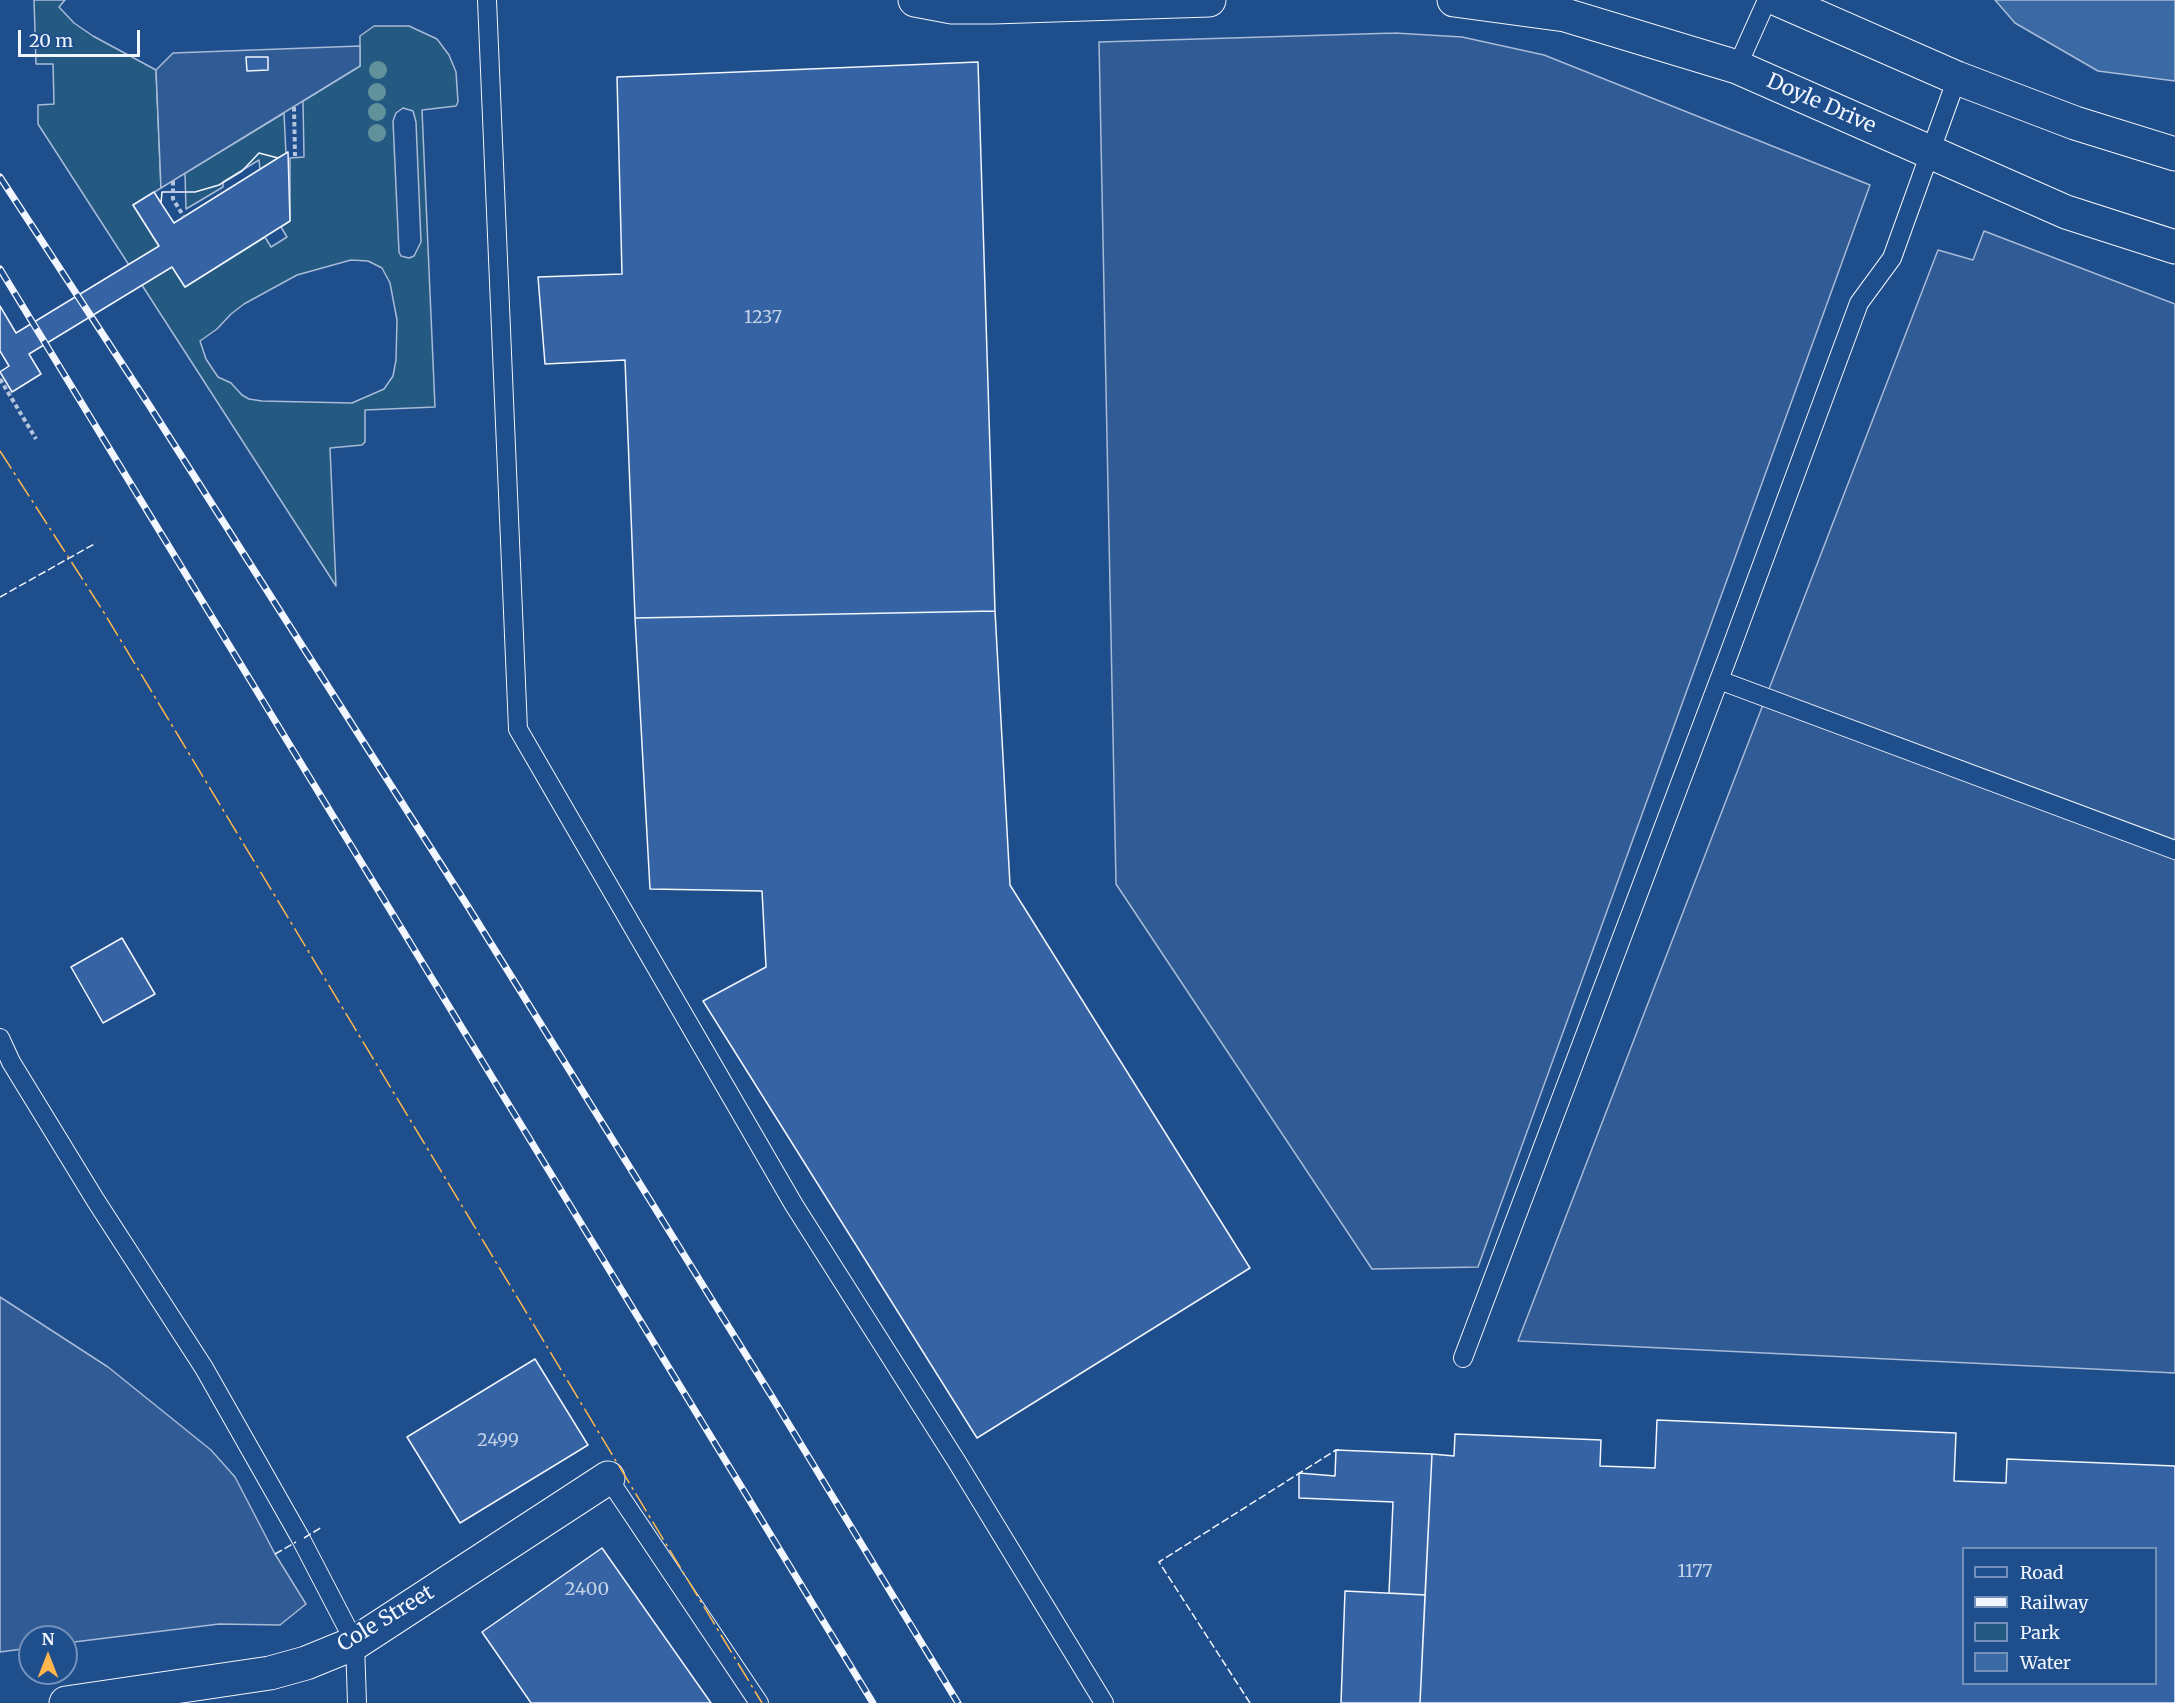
<!DOCTYPE html>
<style>
body{margin:0}
#map{position:relative;width:2175px;height:1703px;overflow:hidden;background:#1f4e8c;font-family:Merriweather,serif}
canvas{display:block}
.legend{position:absolute;left:1962px;top:1547px;width:195px;height:138px;box-sizing:border-box;background:#1f4e8c;border:2px solid #7391ba;margin:0;padding:8px 10px;list-style:none;font-size:18px;color:#f2f6ff}
.legend li{display:flex;align-items:center;gap:12px;height:30px}
.legend b{width:30px;border:2px solid #7391ba}
.north{position:absolute;left:18px;top:1625px;width:60px;height:60px;box-sizing:border-box;background:#1f4e8c;border:2px solid #7391ba;border-radius:50%;rotate:0deg;font-size:16px;font-weight:700;line-height:24px;text-align:center;color:#f2f6ff}
.north::after{content:'';display:block;margin:auto;width:21px;height:27px;background:#ffb74d;clip-path:polygon(50% 0,100% 100%,50% 72%,0 100%)}
.scale{position:absolute;left:18px;top:30px;width:122px;height:27px;box-sizing:border-box;border:3px solid #f2f6ff;border-top:0;padding-left:8px;font-size:18px;line-height:21px;white-space:nowrap;color:#f2f6ff;-webkit-text-stroke:4px #1f4e8c;paint-order:stroke}
</style>
<div id="map">
<canvas width="2175" height="1703"></canvas>
<ul class="legend">
<li><b style="height:8px;background:#1f4e8c"></b>Road</li>
<li><b style="height:8px;background:#f2f6ff"></b>Railway</li>
<li><b style="height:16px;background:#245a82"></b>Park</li>
<li><b style="height:16px;background:#3b69a3"></b>Water</li>
</ul>
<div class="north">N</div>
<div class="scale">20 m</div>
</div>
<script>
const ctx = document.querySelector('canvas').getContext('2d');
ctx.lineJoin = 'round';
function paint(path, color) {
  ctx.fillStyle = color;
  ctx.fill(path, 'evenodd');
}
function poly(rows) {
  const path = new Path2D();
  for (const r of rows) {
    path.moveTo(r[0], r[1]);
    for (let i = 2; i < r.length; i += 2) path.lineTo(r[i], r[i + 1]);
  }
  return path;
}
function stroke(path, color, width, dash) {
  ctx.strokeStyle = color;
  ctx.lineWidth = width;
  ctx.lineCap = dash ? 'butt' : 'round';
  ctx.setLineDash(dash || []);
  ctx.stroke(path);
}
function drawText(font, color, halo, rows, align = 'center') {
  ctx.font = font + ' Merriweather,serif';
  ctx.lineWidth = 4.5;
  ctx.setLineDash([]);
  ctx.textBaseline = 'middle';
  ctx.strokeStyle = halo;
  ctx.fillStyle = color;
  for (const [text, x, y, turn = 0] of rows) {
    ctx.save();
    ctx.translate(x, y);
    ctx.rotate((+turn || 0) * Math.PI / 180);
    ctx.textAlign = isNaN(turn) ? turn : align;
    if (halo) ctx.strokeText(text, 0, 0);
    ctx.fillText(text, 0, 0);
    ctx.restore();
  }
}
const green = poly([
 [34,0,65,0,59,7,74,23,93,36,156,70,161,188,133,205,185,287,265,237,271,247,287,237,281,227,290,221,290,158,304,157,303,101,360,66,360,36,374,26,409,26,437,39,449,55,456,72,458,102,456,106,422,110,435,407,365,410,365,442,362,445,330,448,336,586,38,124,38,105,54,104,53,64,36,64,34,0],
 [403,108,413,111,416,122,421,242,414,256,409,258,401,256,399,252,393,121,396,113,403,108],
 [351,260,368,261,382,268,390,283,397,320,396,360,393,376,384,389,352,403,262,401,249,399,242,395,231,383,218,377,206,359,200,341,217,329,231,314,244,304,297,275,351,260],
 [284,113,286,154,260,170,259,160,223,182,223,187,186,209,185,173,284,113]
]);
paint(green, '#245a82');
stroke(green, '#a8bbd7', 1.5);
const parking = poly([
 [1395,33,1462,37,1544,55,1870,185,1478,1267,1372,1269,1116,884,1099,42,1395,33],
 [360,46,360,66,161,188,156,70,173,53,360,46],
 [1984,231,2175,304,2175,1373,1518,1341,1938,250,1973,260,1984,231],
 [0,1297,108,1367,211,1450,235,1477,275,1554,306,1604,280,1625,219,1624,66,1643,66,1637,30,1637,30,1648,0,1652,0,1297]
]);
paint(parking, '#305b95');
stroke(parking, '#a8bbd7', 1.5);
const water = poly([
 [1995,0,2175,0,2175,81,2098,71,2015,23,1995,0]
]);
paint(water, '#3b69a3');
stroke(water, '#a8bbd7', 1.5);
const building = poly([
 [246,57,268,57,268,70,247,71,246,57],
 [978,62,995,611,635,618,625,360,545,364,538,277,622,274,617,77,978,62],
 [288,152,290,221,185,287,172,267,29,354,41,374,12,392,0,372,9,366,0,351,0,306,16,333,159,246,133,205,154,192,161,203,162,192,195,192,219,185,242,171,259,153,278,158,288,152],
 [259,153,278,158,174,223,161,203,162,192,195,192,219,185,242,171,259,153],
 [995,611,1010,885,1250,1268,977,1438,703,1001,766,967,762,891,650,889,635,618,995,611],
 [122,938,155,994,103,1023,71,967,122,938],
 [535,1359,588,1445,460,1523,407,1437,535,1359],
 [1657,1420,1956,1433,1954,1481,2006,1483,2007,1459,2175,1466,2175,1703,1420,1703,1432,1454,1454,1456,1455,1434,1601,1440,1600,1466,1655,1468,1657,1420],
 [1964,1548,2156,1548,2156,1684,1964,1684,1964,1548],
 [1336,1450,1432,1454,1425,1595,1389,1593,1393,1502,1299,1498,1299,1473,1335,1476,1336,1450],
 [602,1548,711,1703,531,1703,482,1632,602,1548],
 [1345,1591,1425,1595,1420,1703,1341,1703,1345,1591]
]);
paint(building, '#3563a3');
stroke(building, '#f2f6ff', 1.5);
const lane = poly([
 [487,0,518,729,794,1205,957,1462,1104,1703],
 [1737,67,1767,0],
 [1719,680,2175,850],
 [0,1038,11,1062,96,1201,204,1368,301,1539,355,1643,357,1703],
 [1463,1358,1730,651,1859,303,1892,258,1957,78],
 [608,1478,759,1703]
]);
const street = poly([
 [915,0,952,7,993,7,1209,0],
 [1454,0,1565,15,1737,67,2066,212,2175,247],
 [1779,0,1957,78,2075,123,2175,154],
 [66,1703,270,1673,306,1663,355,1643,608,1478]
]);
stroke(lane, '#f2f6ff', 20);
stroke(street, '#f2f6ff', 35);
stroke(poly([
 [294,107,295,156],
 [173,181,173,199,184,217],
 [0,379,36,439]
]), '#b3c4dc', 4, [4.5, 3]);
stroke(lane, '#1f4e8c', 18);
stroke(street, '#1f4e8c', 33);
const rail = poly([
 [0,177,149,405,467,905,774,1400,958,1703],
 [0,269,873,1703]
]);
stroke(rail, '#f2f6ff', 7);
stroke(rail, '#1f4e8c', 4.5, [14]);
stroke(poly([
 [0,597,96,543],
 [304,1538,322,1527],
 [275,1554,296,1542],
 [1250,1703,1159,1562,1336,1450,1339,1450]
]), '#f2f6ff', 1.5, [8, 3]);
stroke(poly([
 [0,451,103,611,762,1703]
]), '#ffb74d', 1.5, [21, 4.5, 3, 4.5]);
ctx.fillStyle = '#61919a';
for (const [x, y] of [
 [378,70],
 [377,92],
 [377,112],
 [377,133]
]) {
  ctx.beginPath();
  ctx.arc(x, y, 9, 0, 2 * Math.PI);
  ctx.fill();
}
drawText('18px', '#c3d1e8', null, [
 ["1237",763,318],
 ["2499",498,1441],
 ["1177",1695,1572],
 ["2400",587,1590]
]);
drawText('21px', '#f2f6ff', '#1f4e8c', [
 ["Doyle Drive",1821,104,24],
 ["Cole Street",386,1619,-31]
]);
</script>
